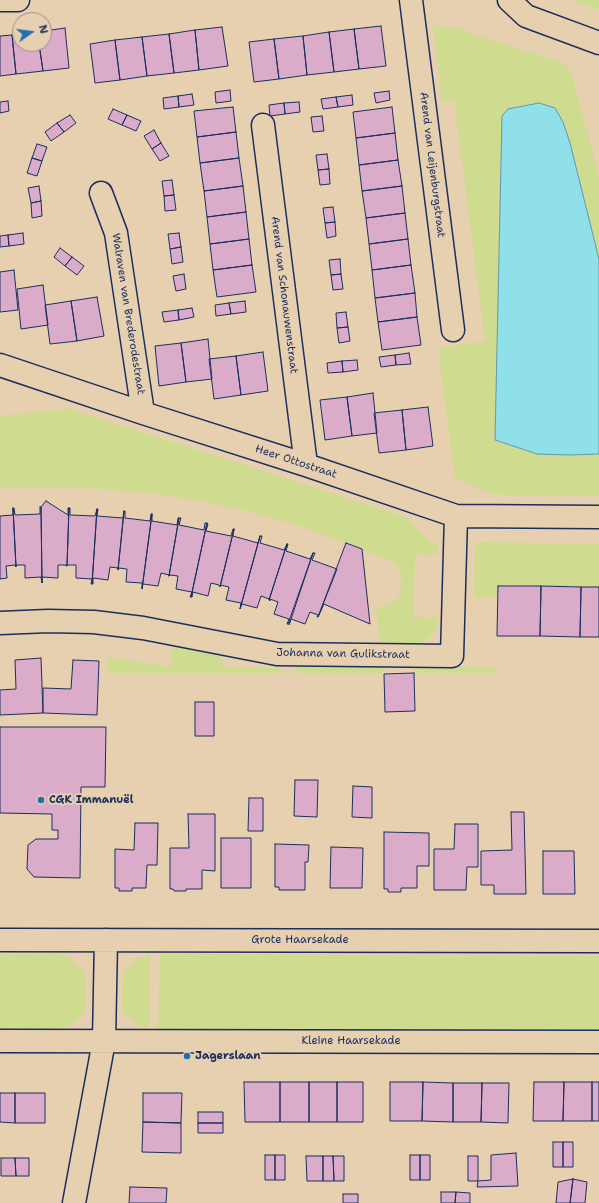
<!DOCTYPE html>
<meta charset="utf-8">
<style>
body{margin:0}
#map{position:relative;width:599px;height:1203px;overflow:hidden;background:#e6d0b0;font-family:"Shantell Sans",sans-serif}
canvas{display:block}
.north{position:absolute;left:12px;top:12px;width:40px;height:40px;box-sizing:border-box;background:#e6d0b0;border:1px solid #95908f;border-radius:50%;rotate:76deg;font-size:11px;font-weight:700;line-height:16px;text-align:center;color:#1b2f5e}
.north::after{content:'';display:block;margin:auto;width:14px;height:18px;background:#1f6fb2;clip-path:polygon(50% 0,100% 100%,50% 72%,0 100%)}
</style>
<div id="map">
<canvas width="599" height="1203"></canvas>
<div class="north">N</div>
</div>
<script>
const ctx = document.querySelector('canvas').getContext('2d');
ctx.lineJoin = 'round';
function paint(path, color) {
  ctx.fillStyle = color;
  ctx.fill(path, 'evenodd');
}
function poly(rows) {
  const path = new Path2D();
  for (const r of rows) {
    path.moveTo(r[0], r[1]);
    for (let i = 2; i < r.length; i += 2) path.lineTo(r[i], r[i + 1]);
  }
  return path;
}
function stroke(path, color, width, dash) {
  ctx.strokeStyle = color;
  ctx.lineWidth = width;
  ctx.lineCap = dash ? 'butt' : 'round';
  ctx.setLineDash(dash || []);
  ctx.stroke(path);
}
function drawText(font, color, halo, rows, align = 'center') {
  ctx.font = font + ' "Shantell Sans",sans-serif';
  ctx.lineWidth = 4;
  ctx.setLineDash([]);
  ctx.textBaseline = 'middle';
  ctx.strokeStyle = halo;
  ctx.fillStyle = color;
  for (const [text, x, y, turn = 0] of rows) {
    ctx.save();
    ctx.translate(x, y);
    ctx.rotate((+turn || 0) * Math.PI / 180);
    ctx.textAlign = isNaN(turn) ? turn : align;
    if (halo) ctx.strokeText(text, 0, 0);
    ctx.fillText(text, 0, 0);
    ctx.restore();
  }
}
paint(poly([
 [570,0,599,0,599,10],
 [433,25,452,27,564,63,571,73,599,176,599,259,570,143,539,103,508,109,570,455,599,454,599,496,511,496,490,493,455,478,438,348,485,341,454,100,442,101],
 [70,409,406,517,430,542,438,543,438,555,415,554,413,617,437,618,437,625,434,633,429,638,421,643,414,645,380,645,376,608,386,606,394,602,400,593,402,583,399,570,390,560,294,524,238,509,183,498,127,491,70,487,0,488,0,416],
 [479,542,599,544,599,587,499,586,498,597,474,597,475,548],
 [174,642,217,652,226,668,281,668,281,673,108,673,108,657,170,667],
 [417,666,475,667,475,668,497,668,497,673,414,673,414,669,417,668],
 [295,667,383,667,383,669,385,669,384,674,295,673],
 [0,954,58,954,68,957,73,960,82,969,86,981,86,1007,80,1018,70,1026,59,1029,0,1030],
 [150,954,149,1029,142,1027,133,1023,125,1013,122,1002,122,986,124,974,131,963,136,959],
 [160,954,599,956,599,1029,158,1029]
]), '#cfdb8e');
const water = poly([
 [539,103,555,108,563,122,570,143,599,259,599,454,570,455,537,454,495,440,502,116,508,109,539,103]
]);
paint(water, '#8fe0e8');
stroke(water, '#6199b1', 1);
const building = poly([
 [381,26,386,66,359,69,354,29,381,26],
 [222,27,228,66,199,70,195,30,222,27],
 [65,28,69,68,43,71,39,44,44,44,44,31,65,28],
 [354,29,359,69,334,72,329,32,354,29],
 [195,30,199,70,174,73,169,34,195,30],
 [329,32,334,72,307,75,303,36,329,32],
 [20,34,20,44,39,44,43,71,16,74,12,35,20,34],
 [169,34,174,73,147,76,142,37,169,34],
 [12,35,16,74,0,76,0,36,12,35],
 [303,36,307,75,279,79,274,39,303,36],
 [142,37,147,76,120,80,115,40,142,37],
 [274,39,279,79,254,82,249,42,274,39],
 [115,40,120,80,95,83,90,44,115,40],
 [230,90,231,101,216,103,215,92,230,90],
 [389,91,390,100,376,103,374,93,389,91],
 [192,94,194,105,179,107,178,96,192,94],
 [352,95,353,105,338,107,336,97,352,95],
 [178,96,179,107,164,109,163,98,178,96],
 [336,97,338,107,323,109,321,99,336,97],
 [8,101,9,111,0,113,0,102,8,101],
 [299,102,300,112,285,114,284,103,299,102],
 [284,103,285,114,270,116,269,105,284,103],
 [233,107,236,132,197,137,194,111,233,107],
 [392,107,395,133,356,138,353,112,392,107],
 [113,109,127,115,122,125,108,119,113,109],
 [70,115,76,123,64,132,57,123,70,115],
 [127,115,141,121,136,131,122,125,127,115],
 [322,116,324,131,313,132,311,117,322,116],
 [57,123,64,132,51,141,45,132,57,123],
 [154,130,161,143,152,149,144,136,154,130],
 [236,132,239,158,200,163,197,137,236,132],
 [395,133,398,160,359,165,356,138,395,133],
 [161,143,169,156,160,161,152,149,161,143],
 [37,144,47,147,42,161,32,158,37,144],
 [327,154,329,169,318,170,316,155,327,154],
 [32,158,42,161,37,176,27,173,32,158],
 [239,158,243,186,204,191,200,163,239,158],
 [398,160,402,186,362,191,359,165,398,160],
 [329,169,330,184,320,185,318,170,329,169],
 [172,180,174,195,164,196,162,181,172,180],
 [39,186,41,201,31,203,28,188,39,186],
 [243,186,246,212,207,217,204,191,243,186],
 [402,186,405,213,366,218,362,191,402,186],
 [174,195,176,210,165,211,164,196,174,195],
 [41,201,42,216,32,218,31,203,41,201],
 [333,207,335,222,325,223,323,208,333,207],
 [246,212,249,239,210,244,207,217,246,212],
 [405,213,408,239,369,244,366,218,405,213],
 [335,222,336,236,327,238,325,223,335,222],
 [23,233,24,244,9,246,8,235,23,233],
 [179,233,181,247,170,249,168,234,179,233],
 [8,235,9,246,0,247,0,236,8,235],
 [249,239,252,265,213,270,210,244,249,239],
 [408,239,411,265,372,270,369,244,408,239],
 [181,247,183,262,172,264,170,249,181,247],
 [60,248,72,257,65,266,54,257,60,248],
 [72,257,84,266,77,275,65,266,72,257],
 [340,259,341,274,331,275,329,260,340,259],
 [252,265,256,292,217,297,213,270,252,265],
 [411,265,415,293,375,298,372,270,411,265],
 [14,270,18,310,0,312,0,272,14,270],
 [184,274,186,289,176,291,173,276,184,274],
 [341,274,343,289,333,290,331,275,341,274],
 [43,285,48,325,21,329,17,289,43,285],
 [415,293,417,317,378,322,375,298,415,293],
 [97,297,104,336,77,341,71,301,97,297],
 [71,301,77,341,50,344,45,305,71,301],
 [245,301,246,312,231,314,229,303,245,301],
 [229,303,231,314,216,316,215,305,229,303],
 [192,308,194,317,179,320,178,310,192,308],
 [178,310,179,320,164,322,162,312,178,310],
 [346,312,348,327,337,328,336,313,346,312],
 [417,317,421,345,382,350,378,322,417,317],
 [348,327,350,341,339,343,337,328,348,327],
 [208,339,212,379,186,382,181,343,208,339],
 [181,343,186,382,159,386,155,346,181,343],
 [263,352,268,391,241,395,236,356,263,352],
 [409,353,411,364,396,365,395,355,409,353],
 [395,355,396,365,381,367,379,357,395,355],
 [236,356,241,395,214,399,209,359,236,356],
 [357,360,358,370,343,372,342,361,357,360],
 [342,361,343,372,328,373,327,363,342,361],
 [373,393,377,433,352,436,347,397,373,393],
 [347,397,352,436,325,440,320,400,347,397],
 [428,407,433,446,406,450,402,410,428,407],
 [402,410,406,450,379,453,374,413,402,410],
 [46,501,68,515,68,508,69,508,67,566,66,566,66,565,58,565,58,578,42,577,42,583,41,507,46,501],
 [40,507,41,507,42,583,41,577,25,578,25,565,16,565,16,567,13,508,14,508,15,515,40,514,40,507],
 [13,508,16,567,15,565,6,566,7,578,0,579,0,516,13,515,13,508],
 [69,508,70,508,70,515,95,516,97,509,92,584,91,584,92,579,76,578,76,565,68,565,67,566,69,508],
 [97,509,98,509,97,516,123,518,124,511,118,570,118,568,110,567,108,580,93,578,93,584,92,584,97,509],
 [124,511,125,511,125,518,150,521,151,514,152,514,142,589,142,583,126,582,127,569,119,568,118,570,124,511],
 [152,514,152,521,177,525,178,518,179,518,169,576,168,576,169,575,161,573,158,586,143,584,142,589,152,514],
 [179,518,181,518,179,525,204,530,205,523,207,523,191,597,190,597,192,592,176,589,178,576,170,575,169,576,179,518],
 [207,523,208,524,206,531,231,536,233,529,234,529,220,587,219,585,211,583,208,596,193,592,192,597,191,597,207,523],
 [234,529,233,536,258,543,260,536,240,609,241,603,226,600,229,587,220,585,220,587,234,529],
 [260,536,262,536,260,543,284,550,287,544,269,600,269,599,261,596,257,608,242,604,240,609,260,536],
 [346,543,362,549,370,624,324,604,318,617,346,543],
 [287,544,288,544,286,551,310,559,313,553,288,624,287,624,289,619,274,614,278,602,270,599,270,601,269,600,287,544],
 [313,553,315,553,312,560,337,569,318,617,317,617,318,615,310,612,305,624,291,619,289,625,313,553],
 [498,586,541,586,540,636,497,636,498,586],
 [541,586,581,587,580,637,540,636,541,586],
 [581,587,599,587,599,637,580,637,581,587],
 [41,658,43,713,0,715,0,690,16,689,15,660,41,658],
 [73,660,99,661,97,715,43,713,43,688,71,689,73,660],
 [414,673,415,711,385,712,384,674,414,673],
 [195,702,214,702,214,736,195,736,195,702],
 [0,727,106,727,105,787,81,787,80,878,34,877,27,869,28,845,36,839,58,839,58,830,52,830,52,814,0,813,0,727],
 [295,780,318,780,317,817,294,816,295,780],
 [353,786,372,787,372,818,352,817,353,786],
 [249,798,263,798,263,831,248,831,249,798],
 [511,812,524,812,526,894,494,894,494,885,481,885,481,851,512,850,511,812],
 [188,814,215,814,215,871,202,870,202,889,186,889,186,891,174,891,173,889,170,889,170,848,189,848,188,814],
 [135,823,158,823,157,865,147,865,146,888,132,888,132,891,119,891,119,888,115,888,115,849,134,850,135,823],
 [455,824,478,824,478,867,467,867,466,890,434,890,434,849,454,849,455,824],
 [384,832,429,833,429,866,417,866,417,888,401,888,401,892,388,892,388,889,384,889,384,832],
 [221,838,251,838,251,888,221,888,221,838],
 [275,844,309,845,308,862,305,862,305,890,279,890,279,887,275,887,275,844],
 [331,847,363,848,362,888,330,888,331,847],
 [543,851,574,851,575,894,543,894,543,851],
 [244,1082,280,1082,280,1122,245,1122,244,1082],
 [280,1082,309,1082,309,1122,280,1122,280,1082],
 [309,1082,337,1082,337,1122,309,1122,309,1082],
 [337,1082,363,1082,363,1122,337,1122,337,1082],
 [390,1082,423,1082,422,1121,390,1121,390,1082],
 [423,1082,453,1083,453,1122,422,1121,423,1082],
 [534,1082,564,1082,563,1121,533,1121,534,1082],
 [564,1082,592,1082,592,1121,563,1121,564,1082],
 [592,1082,599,1082,599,1121,592,1121,592,1082],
 [453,1083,482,1083,481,1122,453,1122,453,1083],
 [482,1083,509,1083,508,1123,481,1122,482,1083],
 [0,1093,15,1093,15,1123,0,1122,0,1093],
 [15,1093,45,1093,45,1123,15,1123,15,1093],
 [143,1093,182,1093,181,1123,143,1122,143,1093],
 [198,1112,223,1112,223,1123,198,1123,198,1112],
 [143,1122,181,1123,181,1153,142,1152,143,1122],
 [198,1123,223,1123,223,1133,198,1133,198,1123],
 [553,1142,563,1142,563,1167,553,1167,553,1142],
 [563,1142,573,1142,573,1167,563,1167,563,1142],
 [516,1153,518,1186,477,1187,478,1181,491,1180,491,1155,516,1153],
 [265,1155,275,1155,275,1180,265,1180,265,1155],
 [275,1155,285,1155,285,1180,275,1180,275,1155],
 [410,1155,420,1155,420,1180,410,1180,410,1155],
 [420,1155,430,1155,430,1180,420,1180,420,1155],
 [306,1156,323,1156,323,1181,307,1181,306,1156],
 [323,1156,333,1156,334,1181,323,1181,323,1156],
 [333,1156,344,1156,344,1181,334,1181,333,1156],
 [468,1156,478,1156,478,1181,468,1181,468,1156],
 [1,1158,15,1158,16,1176,1,1176,1,1158],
 [15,1158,29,1158,29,1176,16,1176,15,1158],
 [573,1179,570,1203,556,1203,558,1182,573,1179],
 [573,1179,587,1182,585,1203,570,1203,573,1179],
 [130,1187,167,1188,166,1203,129,1203,130,1187],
 [441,1192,456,1192,455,1203,441,1203,441,1192],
 [456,1192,470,1193,470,1203,455,1203,456,1192],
 [343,1194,358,1194,358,1203,343,1203,343,1194]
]);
paint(building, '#dbabca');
stroke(building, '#1b2f5e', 1);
const minor = poly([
 [0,0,18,0],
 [411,0,453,330],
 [509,0,526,16,599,43],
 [263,125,306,465],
 [101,193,116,233,143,413],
 [0,365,143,413,306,465,456,516,599,517],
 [0,623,48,621,94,622,143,628,277,654,452,656,456,516],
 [0,940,599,941],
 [0,1041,599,1042],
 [74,1203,104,1041,106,940]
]);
stroke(minor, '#1b2f5e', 25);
stroke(minor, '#e6d0b0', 22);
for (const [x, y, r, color] of [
 [41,800,4,"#1f6fb2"],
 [187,1056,4,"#1f6fb2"]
]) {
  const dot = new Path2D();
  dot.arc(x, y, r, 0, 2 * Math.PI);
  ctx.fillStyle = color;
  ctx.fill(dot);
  stroke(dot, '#e6d0b0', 1.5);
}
drawText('11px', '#1b2f5e', '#e6d0b0', [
 ["Arend van Leijenburgstraat",432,165,83],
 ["Arend van Schonauwenstraat",284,295,83],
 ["Walraven van Brederodestraat",128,314,81],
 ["Heer Ottostraat",296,462,18],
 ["Johanna van Gulikstraat",343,654,1],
 ["Grote Haarsekade",300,940],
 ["Kleine Haarsekade",351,1041]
]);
drawText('bold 11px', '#1b2f5e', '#e6d0b0', [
 ["CGK Immanuël",49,800],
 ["Jagerslaan",195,1056]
], 'left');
</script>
